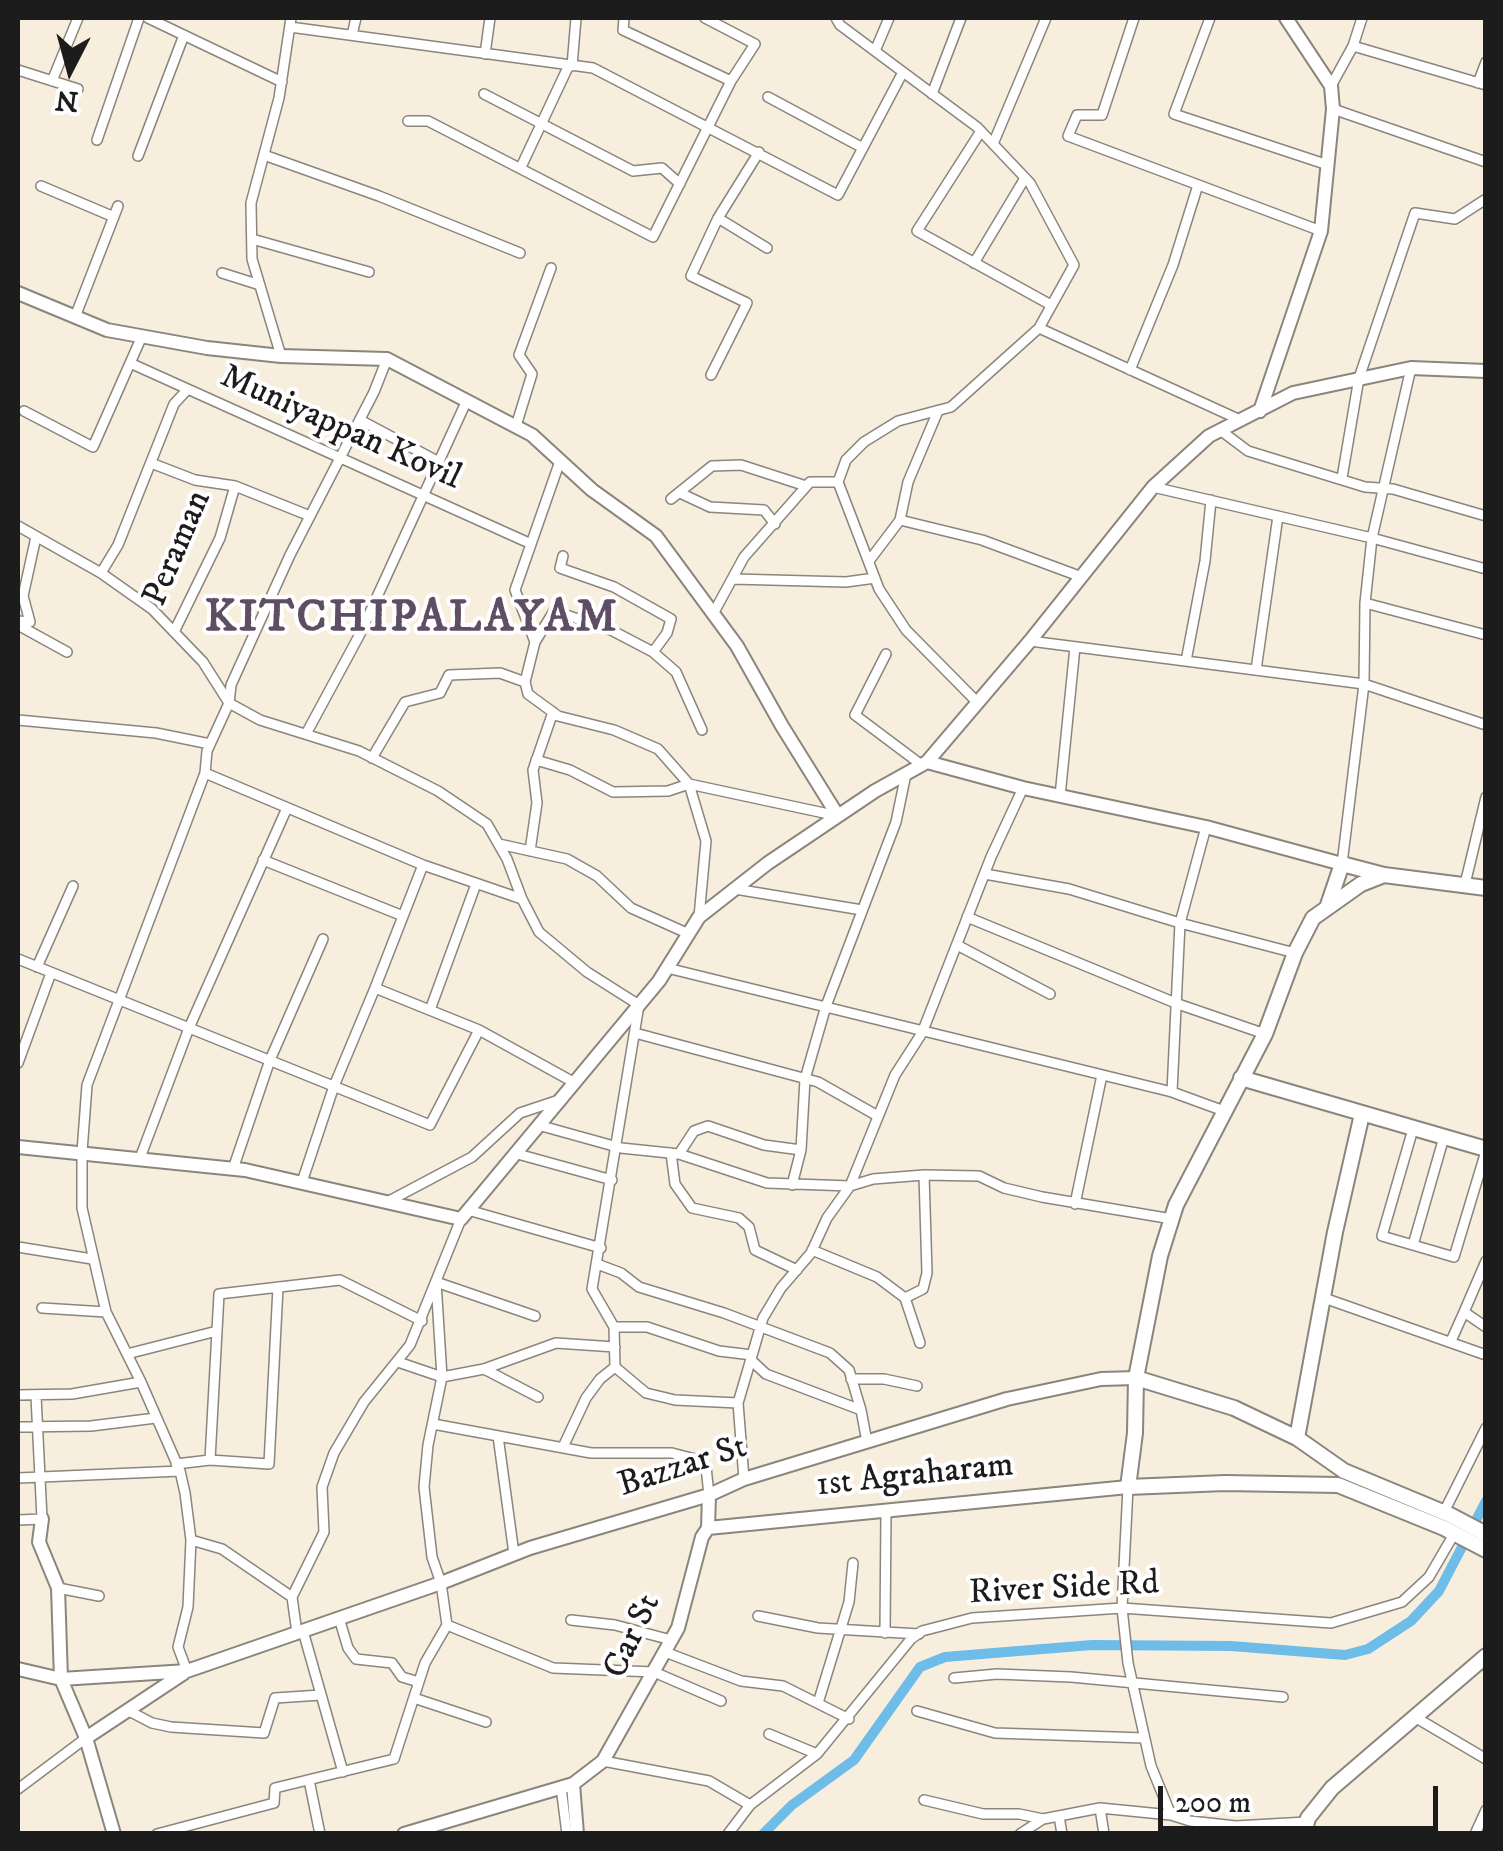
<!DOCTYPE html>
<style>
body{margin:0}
#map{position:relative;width:1503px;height:1851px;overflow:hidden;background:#f8eede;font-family:"IM FELL DW Pica",serif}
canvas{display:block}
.frame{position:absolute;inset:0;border:20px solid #1c1c1c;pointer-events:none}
.north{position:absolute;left:20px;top:20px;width:100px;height:100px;-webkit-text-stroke:8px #fff;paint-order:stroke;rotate:186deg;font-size:28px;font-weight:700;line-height:40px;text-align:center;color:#1c1c1c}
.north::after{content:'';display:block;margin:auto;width:35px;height:45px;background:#1c1c1c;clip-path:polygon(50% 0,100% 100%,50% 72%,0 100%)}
.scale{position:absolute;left:1158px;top:1786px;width:280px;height:45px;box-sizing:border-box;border:5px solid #1c1c1c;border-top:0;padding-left:12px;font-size:30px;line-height:35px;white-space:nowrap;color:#1c1c1c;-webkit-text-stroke:8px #fff;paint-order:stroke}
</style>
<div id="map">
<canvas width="1503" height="1851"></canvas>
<div class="frame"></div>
<div class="north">N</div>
<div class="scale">200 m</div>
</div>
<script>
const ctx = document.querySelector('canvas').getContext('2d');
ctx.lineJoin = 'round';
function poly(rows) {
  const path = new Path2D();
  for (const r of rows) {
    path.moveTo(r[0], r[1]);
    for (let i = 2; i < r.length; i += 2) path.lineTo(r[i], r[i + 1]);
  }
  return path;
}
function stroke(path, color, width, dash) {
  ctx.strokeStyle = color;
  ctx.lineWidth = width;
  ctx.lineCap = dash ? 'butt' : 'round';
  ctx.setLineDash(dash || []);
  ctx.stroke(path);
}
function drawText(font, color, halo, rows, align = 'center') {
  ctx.font = font + ' "IM FELL DW Pica",serif';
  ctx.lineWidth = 8;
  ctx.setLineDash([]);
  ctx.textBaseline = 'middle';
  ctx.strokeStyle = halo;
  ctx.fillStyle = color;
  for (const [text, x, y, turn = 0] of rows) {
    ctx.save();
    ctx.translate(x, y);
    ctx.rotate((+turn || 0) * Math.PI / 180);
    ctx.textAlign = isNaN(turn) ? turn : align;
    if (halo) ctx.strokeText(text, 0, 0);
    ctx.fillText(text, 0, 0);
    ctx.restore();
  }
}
stroke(poly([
 [763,1834,792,1805,854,1760,920,1667,945,1657,1092,1645,1231,1646,1345,1655,1368,1649,1411,1621,1439,1591,1486,1501]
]), '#6ebde9', 10);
const street = poly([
 [148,18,282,82],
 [705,18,755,44,731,81],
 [836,18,840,25,903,72],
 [1134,18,1102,115,1077,115,1068,136,1321,231],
 [1210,18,1174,114,1328,165],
 [290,27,593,68,838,195,903,72,977,127,1030,183,1074,265,1039,328,1238,419],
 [352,35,356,18],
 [1353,46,1486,85],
 [875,51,889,18],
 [485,54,490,18],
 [572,66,576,18],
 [18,70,78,89],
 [52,81,78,18],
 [1478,83,1486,62],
 [1331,86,1353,46,1362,18],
 [484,94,633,171,662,168,680,184],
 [932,94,961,18],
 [768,97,863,148],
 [1333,109,1486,162],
 [408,121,428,121,653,237,731,81,623,30,624,18],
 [981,131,917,231,1051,305],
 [97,140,139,18],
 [993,144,1046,18],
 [264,155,379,196,520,253],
 [138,156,184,35],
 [521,167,569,65],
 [41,186,114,217],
 [718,218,767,248],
 [252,239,369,272],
 [974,263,1025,178],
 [222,273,260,285],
 [75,317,118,206],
 [281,356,252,259,251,203,279,98,291,18],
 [130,363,529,543],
 [1130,370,1173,265,1198,185],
 [711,375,747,303,691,276,718,218,759,152],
 [24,411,93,447,142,336],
 [360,420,439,462],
 [516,426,532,374,519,355,551,268],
 [1220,430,1248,451,1365,487,1393,489,1486,516],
 [151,463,195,480,235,486,310,516],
 [1342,478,1359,378,1415,213,1455,219,1486,199],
 [838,482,846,460,864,442,898,421,951,407,1039,328],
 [1153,487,1372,538,1486,569],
 [680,493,710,507,764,510,775,524],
 [671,499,712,466,741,465,806,486],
 [900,520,908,482,938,411],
 [18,526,101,573,152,609,203,662,229,703,231,685,290,555,374,392,387,359],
 [563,556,560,568,614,587,671,619,667,633,653,652],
 [869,561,900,520,982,540,1079,576],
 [101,573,118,545,174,404,187,390],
 [733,579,846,582,875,578],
 [1365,603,1486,635],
 [713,614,744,557,810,482,838,482,879,589,906,630,977,702],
 [18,621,30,622,23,596,36,537],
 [18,625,67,652],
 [174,632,220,538,235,486],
 [1030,641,1364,684,1486,725],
 [535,642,554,611,611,630,653,652,676,672,702,730],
 [886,654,855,715,919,763],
 [1186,661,1205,561,1211,500],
 [1256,670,1278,516],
 [525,682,535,642,515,590,560,461],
 [18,720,156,733,210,744],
 [306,734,360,634,467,400],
 [372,758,405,702,440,693,449,675,500,673,525,682,528,694,558,716,614,730,658,749,689,784,668,791,613,792,570,770,536,760],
 [205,773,423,865,375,988,479,1030],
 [1060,796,1075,647],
 [499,844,567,859,597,876,631,908,689,934],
 [530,851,537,803,533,770,553,712],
 [263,860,403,916],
 [1342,864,1364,684,1365,603,1372,538,1411,368],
 [423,865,522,899],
 [985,874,1069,889,1180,923,1295,953],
 [1465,884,1486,797],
 [735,889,862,910],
 [699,917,706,841,689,784,838,816],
 [967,917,1178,1004,1265,1034],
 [957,945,1050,994],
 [18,959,430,1125,479,1030,575,1083],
 [37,967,73,886],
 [667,968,1172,1092,1224,1111],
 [430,1010,476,884],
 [635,1033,818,1082,876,1115],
 [18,1063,51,973],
 [1172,1092,1180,923,1206,827],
 [538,1125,621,1148,679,1154,767,1183,850,1186,873,1179,924,1175,979,1176,1004,1188,1042,1197,1172,1219],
 [1413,1129,1382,1236,1454,1257,1486,1151],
 [514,1153,612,1180],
 [671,1153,675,1184,692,1208,739,1218,749,1227,755,1250,797,1270],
 [679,1154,694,1131,708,1126,764,1145,801,1150],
 [140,1158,189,1028,287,808],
 [233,1169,270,1060,323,939],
 [302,1182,334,1086,375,988],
 [792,1185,801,1150,805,1079,826,1006,896,822,906,774],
 [389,1201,472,1157,520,1113,556,1101],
 [1075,1204,1102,1075],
 [468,1210,601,1248],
 [1413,1245,1444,1137],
 [18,1247,92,1259],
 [812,1250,877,1277,905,1298,920,1343],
 [1486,1261,1464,1312,1486,1327],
 [597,1264,621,1273,639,1287,724,1313,830,1353,849,1370,861,1410],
 [905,1298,923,1289,927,1273,924,1175],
 [1324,1298,1486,1355],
 [42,1308,106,1312],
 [614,1327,647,1327,719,1351,752,1355],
 [1451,1341,1464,1312],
 [127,1354,217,1331],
 [751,1360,766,1374,861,1410,867,1442],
 [398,1362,442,1377,484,1369,556,1343,615,1347],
 [484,1369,538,1397],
 [851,1379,884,1379,917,1386],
 [18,1395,72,1394,141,1382],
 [433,1424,591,1453,672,1453,695,1459,706,1467,709,1495],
 [18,1427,91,1426,156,1418],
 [498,1436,514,1554],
 [563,1447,586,1398,600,1379,615,1367],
 [210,1460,269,1464,278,1287],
 [176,1464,210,1460,219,1294,340,1280,422,1321],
 [18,1478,180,1471],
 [744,1479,738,1403,763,1318,781,1288,811,1253,827,1218,850,1186,895,1075,922,1033,991,857,1023,788],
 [1128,1487,1122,1608,1128,1663,1151,1766,1171,1815,1190,1821,1236,1826,1306,1822],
 [1444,1512,1486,1428],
 [18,1520,42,1519,36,1396],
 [191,1540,222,1549,292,1597],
 [58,1588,99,1596],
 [758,1616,818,1628,919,1634],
 [339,1618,348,1648,356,1659,392,1663,402,1677,419,1682],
 [571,1620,615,1625,671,1640],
 [447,1625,553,1668,654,1672,721,1701],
 [303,1631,343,1772],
 [297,1633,292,1597,324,1532,322,1487,334,1453,364,1402,410,1345,461,1219],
 [885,1633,886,1511],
 [665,1652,741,1681,783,1686,849,1719],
 [187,1671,178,1647,188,1607,191,1540,185,1493,180,1471,141,1382,106,1312,82,1208,82,1152,87,1085,205,773,207,751,229,703,260,720,359,751,438,791,487,824,507,859,522,899,539,932,587,972,639,1005,592,1289,614,1327,615,1367,646,1393,675,1400,738,1403],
 [954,1678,997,1674,1071,1677,1283,1697],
 [414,1698,486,1722],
 [818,1703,849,1602,853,1563],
 [127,1710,152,1723,171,1727,264,1733,275,1698,321,1695],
 [917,1711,995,1733,1144,1738],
 [1413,1716,1486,1759],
 [769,1734,817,1754],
 [603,1761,709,1781,750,1805],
 [309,1780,320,1834],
 [561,1787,567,1834],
 [18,1789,86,1738],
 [924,1800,983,1814,1019,1814,1043,1819],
 [1100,1808,1104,1834],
 [1059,1816,1062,1834],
 [157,1834,274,1803,275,1788,394,1759,425,1663,447,1625,441,1583,432,1557,424,1487,428,1445,442,1377,436,1282,535,1316],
 [728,1834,750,1805,817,1754,911,1639,922,1631,972,1618,1122,1608,1331,1623,1402,1602,1429,1577,1454,1534],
 [1020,1834,1043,1819,1100,1808,1171,1815],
 [1475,1834,1486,1810]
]);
const secondary = poly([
 [18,293,107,330,207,348,281,356,387,359,532,435,592,490,656,536,737,646,782,726,838,816],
 [1260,411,1321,231,1333,109,1331,86,1286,18],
 [927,762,1030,641,1153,487,1209,436,1293,393,1411,368,1486,371],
 [18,1147,245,1170,461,1219,659,981,699,917,768,863,875,791,927,762,1023,788,1206,827,1342,864],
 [42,1519,39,1542,58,1588,61,1679,86,1738,114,1834],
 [708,1528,1128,1487],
 [18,1669,61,1679,187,1671,441,1583,530,1548,709,1495,744,1479,1007,1399,1101,1379,1136,1378],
 [86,1738,184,1673],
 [573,1784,577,1834],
 [404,1834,573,1784,603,1761,678,1628,702,1537,708,1528,709,1495]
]);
const primary = poly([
 [1486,888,1384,875,1361,884,1313,918,1295,953,1265,1034,1176,1205,1160,1256,1136,1378,1135,1433,1128,1487,1225,1483,1338,1485,1444,1528,1486,1550],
 [1328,905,1342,864,1384,875],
 [1241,1078,1486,1149],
 [1136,1378,1234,1408,1297,1438,1344,1471,1450,1515,1486,1534],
 [1297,1438,1335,1232,1362,1114],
 [1304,1834,1308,1818,1332,1788,1486,1656]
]);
stroke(street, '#8a857d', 12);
stroke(secondary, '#8a857d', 16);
stroke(primary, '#8a857d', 18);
stroke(street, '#fff', 9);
stroke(secondary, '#fff', 12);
stroke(primary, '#fff', 14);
drawText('35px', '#1c1c1c', '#fff', [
 ["Muniyappan Kovil",340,429,24],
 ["Peraman",179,549,-67],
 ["Bazzar St",683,1468,-18],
 ["1st Agraharam",915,1477,-6],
 ["River Side Rd",1064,1590,-3],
 ["Car St",634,1637,-65]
]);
ctx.letterSpacing = '2.5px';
drawText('bold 45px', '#5e4e63', '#fff', [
 ["KITCHIPALAYAM",412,621]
]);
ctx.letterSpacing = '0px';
</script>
